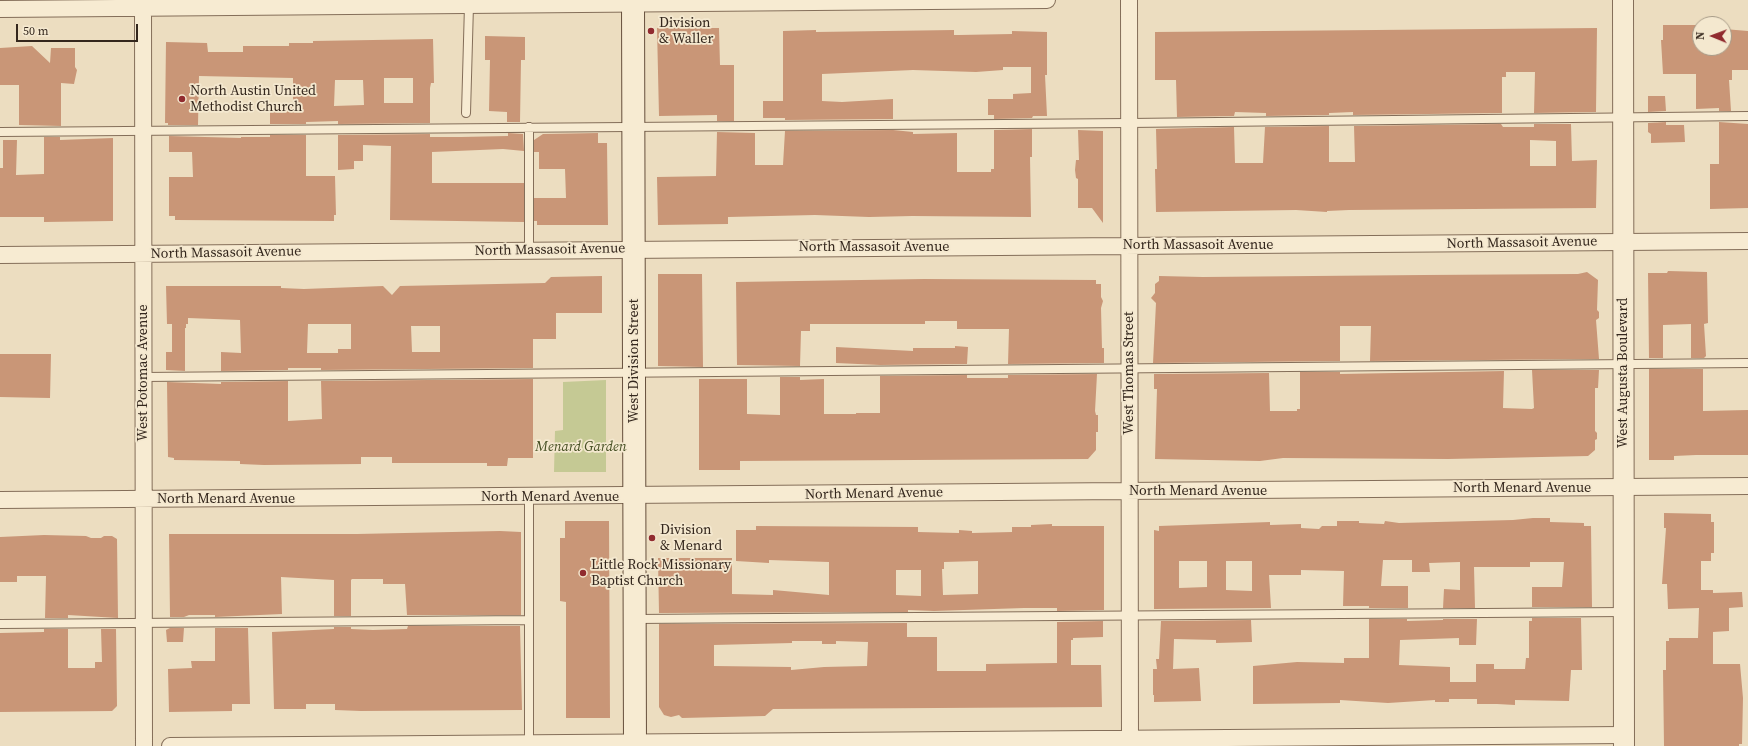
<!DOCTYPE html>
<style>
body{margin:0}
#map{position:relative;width:1748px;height:746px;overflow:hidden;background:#ecddc0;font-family:"Source Serif 4",serif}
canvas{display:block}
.north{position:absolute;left:1692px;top:16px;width:40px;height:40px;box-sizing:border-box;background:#f4e8cf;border:1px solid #a79b88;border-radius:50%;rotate:271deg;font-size:11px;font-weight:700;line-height:16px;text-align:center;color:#34271d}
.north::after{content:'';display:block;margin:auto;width:14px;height:18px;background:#912b2f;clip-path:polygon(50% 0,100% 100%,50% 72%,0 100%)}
.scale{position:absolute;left:16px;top:24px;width:122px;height:18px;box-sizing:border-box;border:2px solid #34271d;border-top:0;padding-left:5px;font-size:12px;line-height:14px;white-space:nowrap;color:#34271d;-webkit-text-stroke:3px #f4e8cf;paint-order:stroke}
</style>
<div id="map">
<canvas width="1748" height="746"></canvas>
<div class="north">N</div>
<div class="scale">50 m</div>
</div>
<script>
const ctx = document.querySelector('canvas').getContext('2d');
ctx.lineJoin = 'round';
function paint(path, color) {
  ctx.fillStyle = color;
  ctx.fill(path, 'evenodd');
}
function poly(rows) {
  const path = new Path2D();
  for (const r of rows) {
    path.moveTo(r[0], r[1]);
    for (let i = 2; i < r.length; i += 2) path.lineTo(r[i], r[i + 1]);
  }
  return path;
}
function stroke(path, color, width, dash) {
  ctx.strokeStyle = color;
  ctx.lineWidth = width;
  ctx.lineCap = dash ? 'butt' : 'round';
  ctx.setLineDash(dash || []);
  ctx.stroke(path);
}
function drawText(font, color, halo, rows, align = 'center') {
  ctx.font = font + ' "Source Serif 4",serif';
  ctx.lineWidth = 3.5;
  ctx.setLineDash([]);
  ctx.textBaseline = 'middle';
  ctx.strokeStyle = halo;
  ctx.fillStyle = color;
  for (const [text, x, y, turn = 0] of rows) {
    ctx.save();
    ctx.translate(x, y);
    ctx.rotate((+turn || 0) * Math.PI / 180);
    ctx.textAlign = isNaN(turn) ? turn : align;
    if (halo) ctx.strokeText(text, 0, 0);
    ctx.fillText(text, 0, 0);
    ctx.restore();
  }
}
paint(poly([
 [606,380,606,472,554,472,555,431,563,430,563,382]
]), '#c5c994');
paint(poly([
 [1663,25,1700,25,1700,48,1724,48,1724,29,1748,31,1748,70,1732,70,1732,80,1729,80,1731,111,1719,111,1719,108,1696,109,1696,74,1663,74,1661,40,1663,40],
 [657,28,719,28,720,65,734,65,734,121,717,121,717,115,659,116],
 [1597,28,1596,112,1534,113,1535,72,1506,72,1506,77,1502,77,1502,113,1353,115,1353,112,1329,113,1329,115,1266,116,1266,113,1235,112,1234,116,1177,117,1176,80,1155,80,1155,32],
 [816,30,816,32,954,30,954,35,959,35,1012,34,1012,31,1047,32,1047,75,1045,75,1047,116,1033,116,1032,118,994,119,994,115,988,115,988,99,1013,99,1013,94,1031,93,1031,67,1003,67,1003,70,976,72,913,70,822,74,822,101,842,102,893,99,893,119,785,120,785,118,763,118,763,101,783,101,783,31],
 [485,36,525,37,525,60,521,60,520,122,507,122,507,112,489,111,490,60,485,60],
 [433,39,434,83,431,83,430,88,430,123,338,124,338,121,306,122,306,124,270,124,270,106,293,105,293,78,199,76,198,125,168,125,168,123,165,123,166,42,207,43,208,52,243,52,243,46,289,46,289,43,313,43,313,41],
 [384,78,413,78,413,103,384,103],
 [335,80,363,80,364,105,334,106],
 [32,46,50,63,51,48,75,48,75,67,77,70,74,84,61,83,61,126,19,125,19,85,0,85,0,48],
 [1648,96,1665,96,1666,111,1648,112],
 [1666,122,1666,125,1684,125,1685,142,1651,143,1651,134,1648,132,1648,123],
 [1719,122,1748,124,1748,208,1710,209,1710,164,1719,164],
 [1501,124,1503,127,1534,127,1534,124,1571,124,1572,161,1597,160,1596,208,1349,210,1327,211,1327,212,1296,210,1156,212,1155,169,1157,169,1156,129,1234,127,1235,163,1263,163,1265,127,1329,126,1329,162,1355,162,1354,126],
 [1530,140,1556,141,1556,166,1530,166],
 [1032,129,1032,157,1030,157,1031,217,912,216,869,217,815,215,728,217,728,224,658,225,657,177,716,176,717,132,755,133,755,165,783,165,785,131,893,130,913,132,913,134,957,133,957,172,991,172,991,169,994,169,994,130],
 [1078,130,1103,131,1103,223,1092,208,1078,208,1078,179,1076,178,1075,170,1076,160,1079,160],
 [508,133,523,134,524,151,503,149,432,152,432,183,524,183,524,222,390,220,391,146,363,145,363,161,354,161,354,169,338,170,338,135,430,134,430,137,461,137,508,136],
 [598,133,598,143,607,143,608,225,537,225,537,221,534,221,534,198,566,198,565,169,539,169,539,152,534,152,534,140,543,134],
 [270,135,306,135,306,176,335,176,336,215,334,215,334,221,175,220,175,216,169,216,169,177,193,177,192,152,169,152,169,136,241,138,241,137,270,137],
 [44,137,60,137,60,140,113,138,113,221,44,222,44,217,0,217,0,168,3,168,3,140,17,140,16,175,44,174],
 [1668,271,1707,272,1708,323,1704,324,1706,356,1704,358,1691,358,1691,324,1663,325,1663,358,1649,358,1648,273,1667,273],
 [1587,272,1598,280,1597,310,1599,312,1599,318,1596,320,1599,359,1370,361,1371,326,1340,326,1340,361,1153,363,1156,303,1151,298,1155,293,1155,284,1159,281,1159,276,1203,277,1424,275,1578,274],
 [658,274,702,274,703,367,658,366],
 [602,276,602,313,556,313,556,339,533,339,533,368,321,370,321,368,288,368,288,370,221,371,221,352,241,353,240,320,188,318,188,324,186,324,186,328,185,328,185,371,166,370,166,352,172,352,172,324,167,324,166,286,281,286,281,288,304,289,383,286,392,295,400,286,545,283,551,277],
 [308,324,351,324,351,349,338,349,338,353,307,353],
 [411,326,440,326,440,352,412,352],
 [924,279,1096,280,1096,284,1101,284,1101,297,1103,301,1101,308,1102,348,1104,348,1104,363,1008,364,1009,329,957,329,957,321,925,321,925,324,810,324,810,331,801,331,800,366,737,365,736,282],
 [955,346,968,347,967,364,880,365,836,363,836,347,913,351,913,348,955,348],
 [0,354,51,354,50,398,0,397],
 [1649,369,1703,369,1703,411,1748,410,1748,455,1696,455,1674,456,1674,460,1649,460],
 [1532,370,1599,370,1598,388,1595,388,1595,431,1597,433,1597,439,1595,440,1595,450,1588,456,1448,459,1283,458,1260,461,1155,459,1157,389,1154,389,1154,374,1269,373,1270,411,1297,411,1297,409,1300,409,1300,372,1340,372,1340,374,1504,371,1503,408,1532,409,1534,408],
 [1097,374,1095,411,1096,415,1098,415,1098,432,1096,432,1096,450,1088,459,740,461,740,470,699,470,699,379,747,379,747,414,780,415,780,377,800,377,800,380,824,379,824,414,856,414,856,413,880,413,880,376,967,375,967,378,1008,378,1008,375],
 [533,379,533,458,508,458,507,466,487,466,487,463,392,463,392,457,361,457,361,464,264,465,240,464,240,461,174,460,174,458,168,457,167,382,221,384,221,382,288,381,288,421,322,419,321,381],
 [1664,513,1711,514,1711,522,1714,522,1714,553,1711,553,1711,561,1701,561,1701,590,1713,590,1713,593,1742,592,1743,607,1729,608,1729,631,1713,632,1713,664,1740,664,1743,698,1742,744,1739,744,1739,746,1664,746,1663,670,1666,670,1666,641,1669,641,1669,638,1698,638,1699,608,1668,609,1667,584,1662,584,1666,528,1664,528],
 [1533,518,1550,518,1550,522,1584,523,1584,526,1591,526,1592,607,1532,607,1532,587,1562,587,1564,562,1530,562,1530,567,1474,567,1475,608,1443,608,1444,589,1460,590,1460,562,1429,563,1430,572,1412,572,1412,560,1383,560,1381,586,1408,586,1408,608,1369,608,1369,606,1343,606,1344,571,1301,570,1301,575,1269,575,1271,608,1154,609,1154,530,1159,531,1159,526,1270,522,1270,525,1301,524,1301,528,1319,529,1322,526,1337,526,1337,521,1359,521,1359,523,1384,524,1385,521,1399,523,1513,520],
 [1179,561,1207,561,1207,587,1179,588],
 [1226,561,1252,561,1252,591,1226,590],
 [565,521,609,521,610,718,566,718,566,602,560,601,560,538,565,538],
 [1052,524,1052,526,1104,526,1104,610,1057,611,1057,608,1024,608,934,611,908,610,908,612,659,613,658,558,732,558,732,594,773,595,773,590,829,595,829,562,769,560,769,563,736,561,736,530,756,530,756,526,918,527,918,532,959,533,959,530,972,531,972,533,1012,532,1012,527,1031,527,1031,525],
 [978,561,978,594,943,595,942,569,944,569,944,562],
 [896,570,921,570,921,596,896,595],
 [500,531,521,532,521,615,407,615,405,584,383,584,383,579,352,579,351,580,351,616,334,616,334,580,281,577,282,614,215,617,215,615,189,615,184,617,170,617,169,534,357,534],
 [44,535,86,536,91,538,101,538,104,536,112,536,117,539,118,618,68,615,68,618,45,618,46,576,17,576,17,582,0,582,0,537],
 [1532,618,1581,618,1582,670,1571,670,1569,701,1515,700,1515,705,1497,704,1477,704,1477,699,1449,699,1449,702,1435,702,1435,700,1388,703,1340,700,1340,703,1253,704,1253,666,1297,662,1344,663,1344,658,1369,658,1369,619,1407,619,1407,621,1443,620,1443,619,1477,619,1476,645,1459,645,1459,638,1400,640,1399,665,1450,667,1450,682,1476,682,1476,664,1494,664,1494,669,1525,669,1526,658,1529,658,1529,621,1532,621],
 [1251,620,1252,642,1216,643,1216,640,1174,639,1173,669,1199,668,1201,701,1154,702,1154,695,1153,695,1153,669,1157,669,1156,659,1159,659,1161,621],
 [1103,621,1103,637,1073,638,1073,640,1071,640,1071,665,1101,665,1102,707,773,709,765,716,682,718,679,715,671,717,664,715,659,707,659,624,907,623,907,637,937,637,937,671,986,671,986,664,1057,663,1057,622],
 [792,641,822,641,822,644,836,644,836,641,868,642,867,666,824,667,791,670,791,667,714,666,714,645,792,643],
 [408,626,520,626,522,710,361,711,335,710,335,704,306,704,306,709,274,709,272,632,334,629,334,627,351,627,351,629,373,630,407,629],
 [170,628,184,628,183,642,167,642,166,630],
 [215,628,248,628,250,704,232,704,232,711,169,712,168,669,192,668,191,661,215,661],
 [44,629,68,629,68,668,95,668,95,662,102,662,101,629,116,629,117,706,112,711,0,712,0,633,44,632]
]), '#c99677');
const service = poly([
 [466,113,469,5],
 [529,127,529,250],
 [0,132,1129,123,1748,116],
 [143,377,1748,363],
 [529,497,529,743],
 [635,619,1624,612],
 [0,624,529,620]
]);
const minor = poly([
 [143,0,144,746],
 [1129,0,1130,746],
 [0,9,1047,0],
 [0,255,1748,241],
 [0,500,1748,486],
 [170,746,1624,735]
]);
const tertiary = poly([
 [1623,0,1624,746]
]);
const secondary = poly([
 [633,0,635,746]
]);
stroke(service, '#846e59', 10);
stroke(minor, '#846e59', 18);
stroke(tertiary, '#846e59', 22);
stroke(secondary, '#664f3c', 24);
stroke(service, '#f7ebd2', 8);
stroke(minor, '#f7ebd2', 16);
stroke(tertiary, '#f7ebd2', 20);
stroke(secondary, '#f7ebd2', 22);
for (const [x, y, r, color] of [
 [651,31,4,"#912b2f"],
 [182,99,4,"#912b2f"],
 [652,538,4,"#912b2f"],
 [583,573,4,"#912b2f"]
]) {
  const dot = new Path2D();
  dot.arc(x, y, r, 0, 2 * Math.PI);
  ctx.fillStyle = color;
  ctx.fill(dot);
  stroke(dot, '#f4e8cf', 1.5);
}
drawText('14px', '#34271d', '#f4e8cf', [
 ["Division",659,23],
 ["& Waller",659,39],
 ["North Austin United",190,91],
 ["Methodist Church",190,107],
 ["Division",660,530],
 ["& Menard",660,546],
 ["Little Rock Missionary",591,565],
 ["Baptist Church",591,581]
], 'left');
drawText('14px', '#34271d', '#f4e8cf', [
 ["North Massasoit Avenue",1522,243,-1],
 ["North Massasoit Avenue",1198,245],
 ["North Massasoit Avenue",874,247],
 ["North Massasoit Avenue",550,250,-1],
 ["North Massasoit Avenue",226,253,-1],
 ["West Division Street",634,361,-90],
 ["West Potomac Avenue",143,373,-90],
 ["West Thomas Street",1129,373,-90],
 ["West Augusta Boulevard",1623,373,-90],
 ["North Menard Avenue",1522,488],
 ["North Menard Avenue",1198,491],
 ["North Menard Avenue",874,494,-1],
 ["North Menard Avenue",550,497],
 ["North Menard Avenue",226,499]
]);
drawText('italic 14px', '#475024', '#f4e8cf', [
 ["Menard Garden",581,447]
]);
</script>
